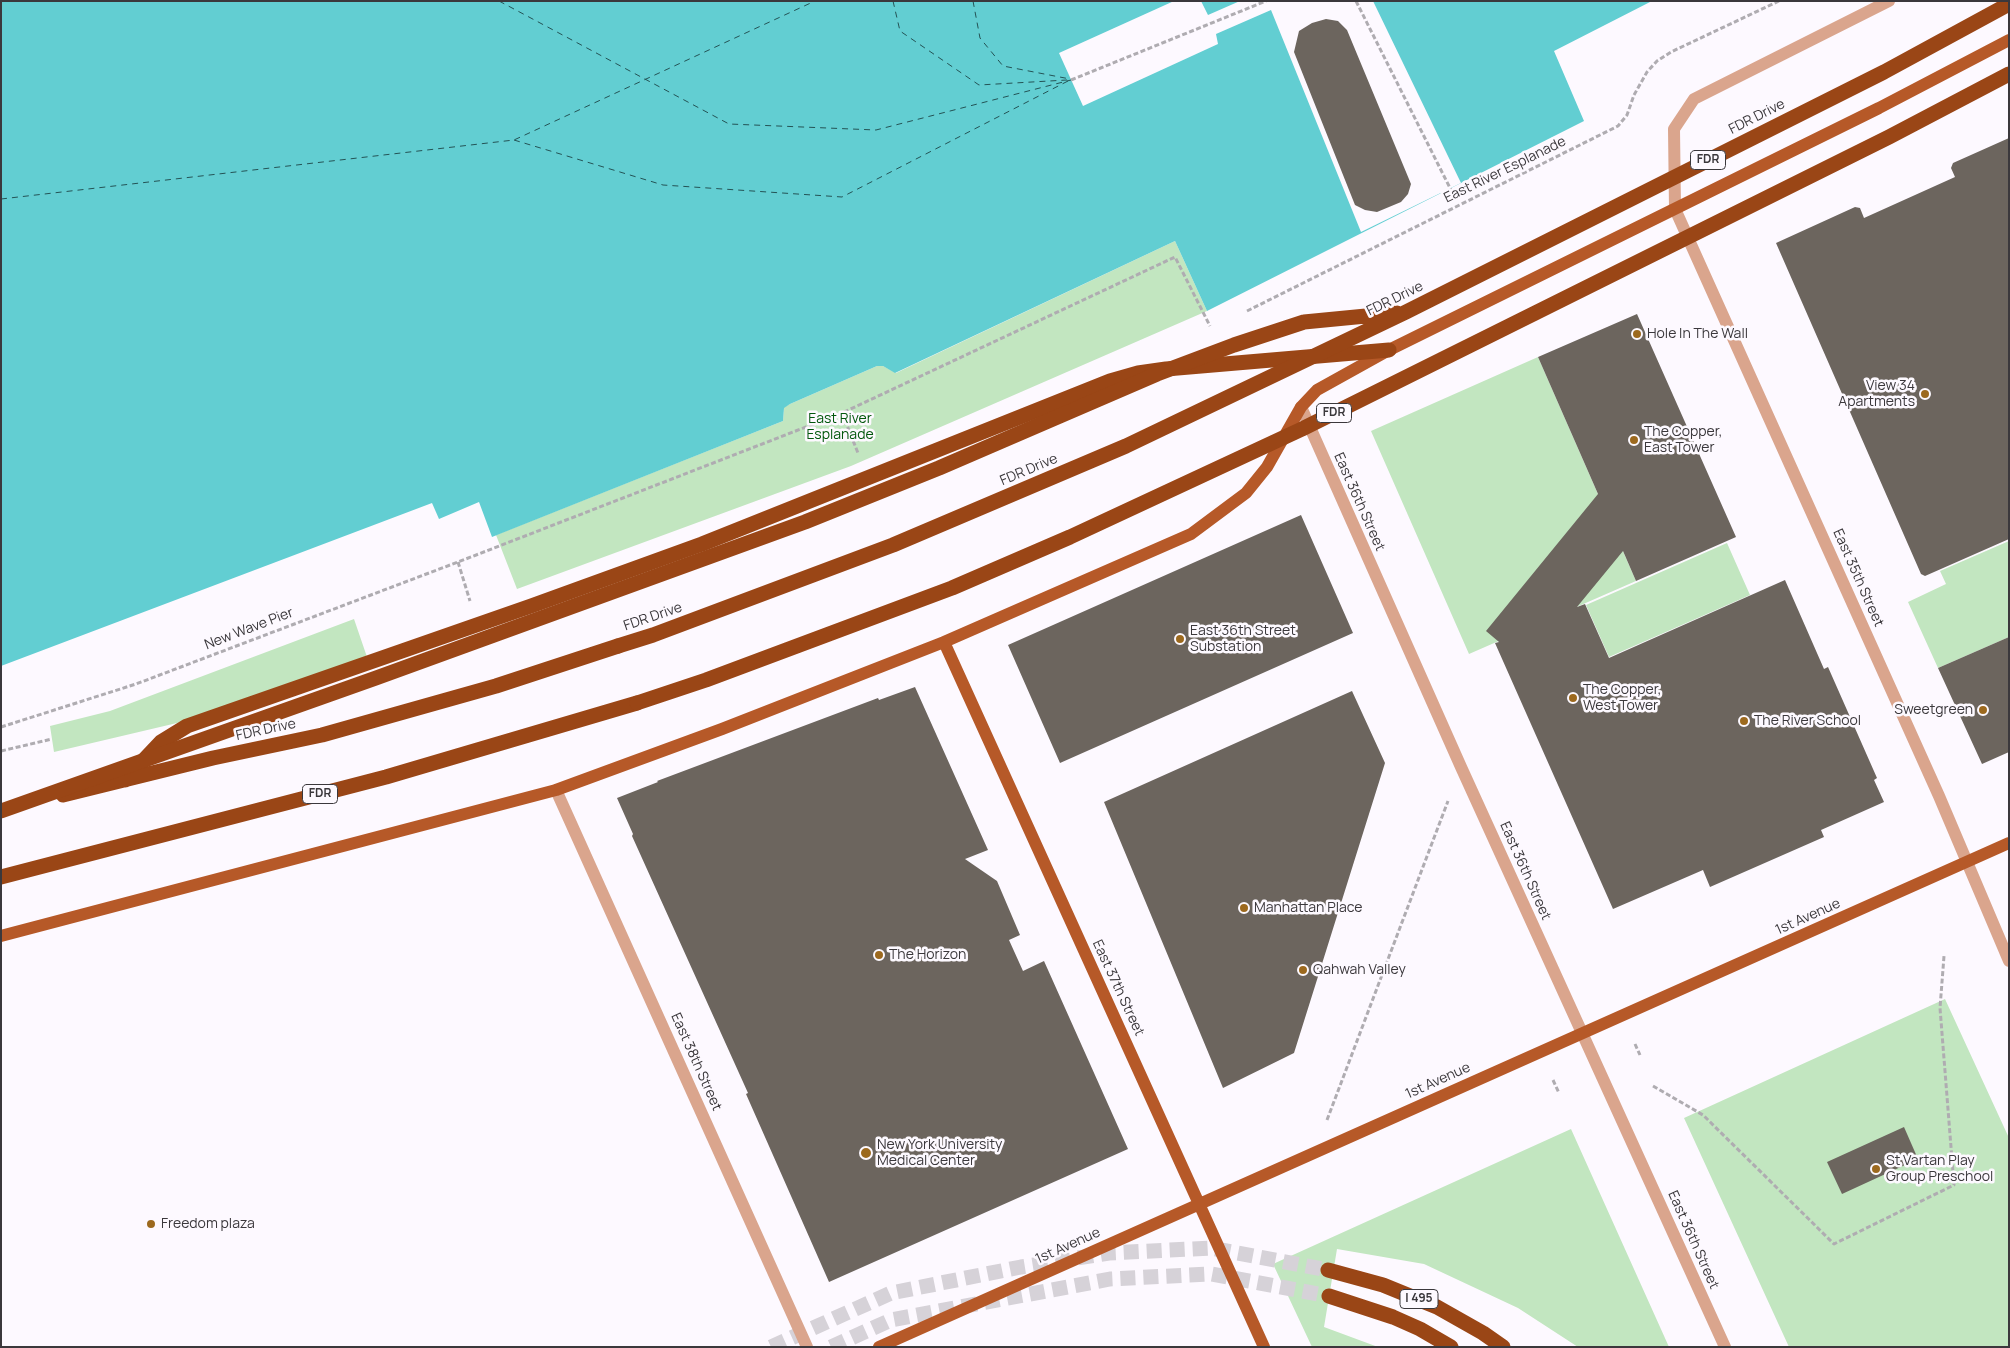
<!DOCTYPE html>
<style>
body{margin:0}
#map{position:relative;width:2010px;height:1348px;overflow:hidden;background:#fdf9ff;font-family:Manrope,sans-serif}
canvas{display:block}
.frame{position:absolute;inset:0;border:2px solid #3b383c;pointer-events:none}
</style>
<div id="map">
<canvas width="2010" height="1348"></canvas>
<div class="frame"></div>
</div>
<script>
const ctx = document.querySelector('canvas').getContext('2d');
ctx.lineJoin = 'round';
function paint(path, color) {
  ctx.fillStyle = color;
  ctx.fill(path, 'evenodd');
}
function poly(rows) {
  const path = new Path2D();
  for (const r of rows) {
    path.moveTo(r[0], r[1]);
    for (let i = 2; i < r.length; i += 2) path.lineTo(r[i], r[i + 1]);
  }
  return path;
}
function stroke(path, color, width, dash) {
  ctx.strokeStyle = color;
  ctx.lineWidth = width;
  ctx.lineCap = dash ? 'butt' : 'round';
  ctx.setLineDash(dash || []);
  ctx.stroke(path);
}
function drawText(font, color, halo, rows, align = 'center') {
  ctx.font = font + ' Manrope,sans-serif';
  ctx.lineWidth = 5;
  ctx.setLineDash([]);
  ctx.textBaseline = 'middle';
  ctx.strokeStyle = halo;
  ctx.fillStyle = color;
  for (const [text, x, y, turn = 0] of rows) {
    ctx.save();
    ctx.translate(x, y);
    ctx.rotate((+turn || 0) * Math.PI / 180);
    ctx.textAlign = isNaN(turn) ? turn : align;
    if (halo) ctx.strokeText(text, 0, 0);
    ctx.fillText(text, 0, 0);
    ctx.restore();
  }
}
paint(poly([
 [1175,241,1207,311,851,466,517,589,496,535,783,421,784,407,790,404,877,366,883,366,896,373],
 [1538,357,1636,581,1469,654,1371,431],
 [2009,541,2009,637,1938,668,1908,602,1946,584,1940,571],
 [1727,543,1750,595,1609,657,1586,605],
 [354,619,367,657,177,723,54,752,50,726,110,711],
 [1945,999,2009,1138,2009,1347,1789,1347,1684,1118],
 [1571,1129,1669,1347,1578,1347,1518,1308,1424,1264,1337,1249,1324,1327,1378,1347,1312,1347,1273,1264]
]), '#c2e6c0');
paint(poly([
 [1,1,1652,1,1554,51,1584,121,1207,311,1175,241,895,373,883,366,877,366,790,404,784,408,783,421,492,537,479,502,439,519,432,503,1,666]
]), '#62ced2');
paint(poly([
 [1174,1,1201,1,1208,15,1240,1,1373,1,1461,183,1361,232,1271,10,1216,34,1218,44,1083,106,1059,53]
]), '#fdf9ff');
stroke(poly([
 [499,1,729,124,876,130,1071,80],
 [893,1,900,31,979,85,1067,80],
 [973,1,980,38,1003,66,1070,79],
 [514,140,663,185,842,197,1068,81],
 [1,199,514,140,815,1]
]), '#245355', 1, [6, 5]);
paint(poly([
 [1326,19,1338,21,1347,30,1411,184,1408,194,1401,202,1377,212,1365,210,1355,205,1294,52,1299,31,1312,23],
 [2009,138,2009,539,1925,576,1921,574,1776,243,1855,207,1860,208,1864,218,1955,177,1951,168,1953,163],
 [1637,314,1736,537,1636,581,1623,551,1577,607,1585,604,1609,658,1785,580,1824,669,1828,667,1877,778,1874,780,1884,802,1821,830,1824,837,1710,887,1703,870,1613,909,1495,643,1499,642,1486,631,1598,494,1538,357],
 [1301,515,1353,633,1060,763,1008,645],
 [2009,637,2009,752,1982,764,1938,668],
 [915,687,988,850,965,859,997,881,1020,935,1009,940,1023,971,1044,961,1128,1149,829,1282,746,1094,748,1093,632,836,633,834,617,798,658,782,657,781,878,698,879,700],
 [1352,691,1385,763,1294,1053,1223,1088,1104,802],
 [1904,1127,1918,1159,1842,1194,1827,1162]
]), '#6c655e');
stroke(poly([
 [771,1347,891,1293,1021,1267,1109,1253,1211,1248,1328,1270],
 [831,1347,891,1320,1110,1279,1211,1274,1329,1296]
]), '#d6d2d8', 15, [15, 8]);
stroke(poly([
 [1356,1,1453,194],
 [1071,80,1266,1],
 [1247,311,1618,126,1627,115,1634,95,1647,72,1657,61,1671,52,1779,1],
 [842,413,858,453],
 [458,562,470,601],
 [1,727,136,684,458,562,842,413,1175,257,1210,326],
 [1,751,52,739],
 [1635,1044,1640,1055],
 [1553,1080,1559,1093],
 [1653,1086,1703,1115,1834,1244,1954,1185,1940,1008,1944,956],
 [1327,1120,1448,801]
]), '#afacb1', 3, [5, 2.5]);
stroke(poly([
 [1889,1,1694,99,1674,129,1675,209,1939,796,2009,961],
 [1301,407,1461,767,1725,1347],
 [556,790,807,1347]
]), '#daa58d', 12);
stroke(poly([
 [944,642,1264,1347],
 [1,936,556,790,722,729,944,642,1191,534,1246,493,1267,467,1301,407,1317,390,1389,350,1879,108,2009,40],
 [879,1347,2009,843]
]), '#b65928', 12);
stroke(poly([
 [125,780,161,742,187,726,531,606,702,544,1110,381,1138,373,1166,369,1389,350],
 [63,795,213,758,322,735,496,686,618,646],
 [1,877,386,777,637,703],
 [1328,1270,1383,1285,1437,1307,1483,1333,1503,1347],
 [1329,1296,1393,1317,1420,1329,1451,1347]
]), '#9a4616', 15);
stroke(poly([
 [618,646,653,635,893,545,1126,446,1406,312,1884,72,2009,4],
 [637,703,706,680,952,588,1070,537,1302,429,1889,137,2009,74],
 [1,811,376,678,805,522,939,468,1157,374,1234,345,1304,322,1397,313]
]), '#9a4616', 15);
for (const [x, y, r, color] of [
 [1637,334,5,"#9c691e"],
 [1925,394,5,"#9c691e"],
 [1634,440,5,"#9c691e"],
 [1180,639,5,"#9c691e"],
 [1573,698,5,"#9c691e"],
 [1983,710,5,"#9c691e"],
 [1744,721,5,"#9c691e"],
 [1244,908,5,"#9c691e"],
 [879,955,5,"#9c691e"],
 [1303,970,5,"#9c691e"],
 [866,1153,6,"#9c691e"],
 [1876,1169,5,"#9c691e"],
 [151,1224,5,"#9c691e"]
]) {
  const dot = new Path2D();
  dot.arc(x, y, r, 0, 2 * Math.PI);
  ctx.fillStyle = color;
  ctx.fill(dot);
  stroke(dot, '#fdf9ff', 2);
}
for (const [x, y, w] of [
 [1708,160,35],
 [1334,413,35],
 [320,794,35],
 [1419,1299,38]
]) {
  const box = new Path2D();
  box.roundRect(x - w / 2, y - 9.5, w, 19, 4);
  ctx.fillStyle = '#fdf9ff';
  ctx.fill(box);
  stroke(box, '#3b383c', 1);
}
drawText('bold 12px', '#3b383c', null, [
 ["FDR",1708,160],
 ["FDR",1334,413],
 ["FDR",320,794],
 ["I 495",1419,1299]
]);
drawText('14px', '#3b383c', '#fdf9ff', [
 ["FDR Drive",1757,117,-27],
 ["East River Esplanade",1505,170,-26],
 ["FDR Drive",1395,299,-26],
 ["FDR Drive",1029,470,-23],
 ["East 36th Street",1359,502,66],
 ["East 35th Street",1858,578,66],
 ["FDR Drive",653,617,-19],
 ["New Wave Pier",249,629,-21],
 ["FDR Drive",266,730,-12],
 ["East 36th Street",1525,871,66],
 ["1st Avenue",1808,917,-24],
 ["East 37th Street",1118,988,65],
 ["East 38th Street",696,1062,66],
 ["1st Avenue",1438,1081,-24],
 ["East 36th Street",1693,1240,66],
 ["1st Avenue",1068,1246,-24]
]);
drawText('14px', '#3b383c', '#fdf9ff', [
 ["Hole In The Wall",1647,334],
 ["View 34",1915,386,"right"],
 ["Apartments",1915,402,"right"],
 ["The Copper,",1644,432],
 ["East Tower",1644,448],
 ["East 36th Street",1190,631],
 ["Substation",1190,647],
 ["The Copper,",1583,690],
 ["West Tower",1583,706],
 ["Sweetgreen",1973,710,"right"],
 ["The River School",1754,721],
 ["Manhattan Place",1254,908],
 ["The Horizon",889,955],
 ["Qahwah Valley",1313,970],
 ["New York University",877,1145],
 ["Medical Center",877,1161],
 ["St Vartan Play",1886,1161],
 ["Group Preschool",1886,1177],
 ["Freedom plaza",161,1224]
], 'left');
drawText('14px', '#02570c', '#fdf9ff', [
 ["East River",840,419],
 ["Esplanade",840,435]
]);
</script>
